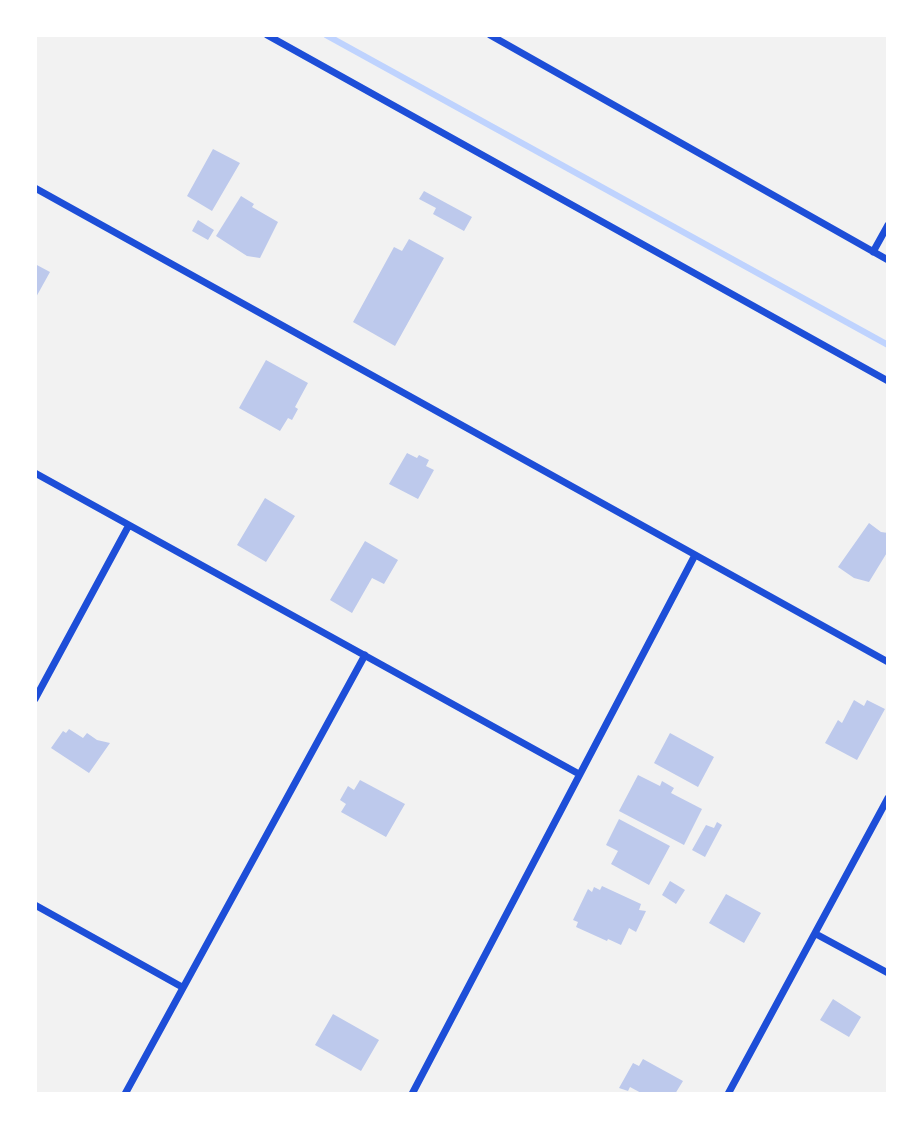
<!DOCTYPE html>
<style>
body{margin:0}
#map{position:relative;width:923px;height:1129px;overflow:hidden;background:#f2f2f2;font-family:Poppins,sans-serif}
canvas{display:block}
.frame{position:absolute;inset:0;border:37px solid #fff;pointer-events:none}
</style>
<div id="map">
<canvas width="923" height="1129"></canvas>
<div class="frame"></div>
</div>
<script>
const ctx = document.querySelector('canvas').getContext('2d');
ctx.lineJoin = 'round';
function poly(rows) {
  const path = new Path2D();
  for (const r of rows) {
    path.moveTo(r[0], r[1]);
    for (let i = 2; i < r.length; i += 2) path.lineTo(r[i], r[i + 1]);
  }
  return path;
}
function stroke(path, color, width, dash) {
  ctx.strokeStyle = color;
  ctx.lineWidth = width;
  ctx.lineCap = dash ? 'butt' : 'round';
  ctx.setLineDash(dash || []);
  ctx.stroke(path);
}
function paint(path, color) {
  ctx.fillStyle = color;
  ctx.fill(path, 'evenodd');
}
stroke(poly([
 [326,35,888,345]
]), '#bfd3fe', 6);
paint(poly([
 [213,149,240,163,212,211,187,196],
 [424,191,472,217,464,231,433,214,436,208,419,199],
 [241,196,254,204,252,207,278,222,260,258,247,256,216,236],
 [198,220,214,230,208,240,192,231],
 [409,239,444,258,395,346,353,322,394,247,402,251],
 [35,264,50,272,35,299],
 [266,360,308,383,295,407,298,409,292,420,288,418,280,431,239,408],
 [407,453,417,458,419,455,429,460,426,466,434,470,418,499,389,484],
 [265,498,295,516,266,562,237,545],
 [869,523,881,532,888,533,888,551,869,582,854,578,838,567],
 [365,541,398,560,384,584,372,578,352,613,330,600],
 [854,700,864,706,867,700,885,709,857,760,825,743,838,720,842,723],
 [69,729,83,738,87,733,97,740,110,743,89,773,51,748,63,731,66,733],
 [670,733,714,757,698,787,654,763],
 [638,775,660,786,662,781,674,788,671,793,702,809,684,845,619,811],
 [360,780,405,804,386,837,341,812,346,804,340,800,348,786,354,790],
 [619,819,670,846,649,885,611,864,618,851,606,845],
 [717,822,722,825,705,857,692,850,706,825,714,828],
 [670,881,685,890,676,904,662,895],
 [602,886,641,904,639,910,646,911,636,932,629,928,621,945,608,939,607,941,576,927,578,922,573,920,588,889,592,892,594,887,600,890],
 [726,894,761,913,744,943,709,923],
 [833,999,861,1017,849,1037,820,1020],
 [333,1014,379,1040,361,1071,315,1045],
 [643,1059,683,1081,675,1094,643,1094,630,1087,628,1091,619,1088,633,1063,639,1066]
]), '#bdc9ec');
stroke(poly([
 [267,35,888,381],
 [490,35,888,260],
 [35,188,888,662],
 [873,252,888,225],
 [35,473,579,774],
 [35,699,129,525],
 [35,905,182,987],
 [816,934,888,973],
 [125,1094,365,655],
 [412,1094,694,557],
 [728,1094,888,798]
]), '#1d4ed8', 7);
</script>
